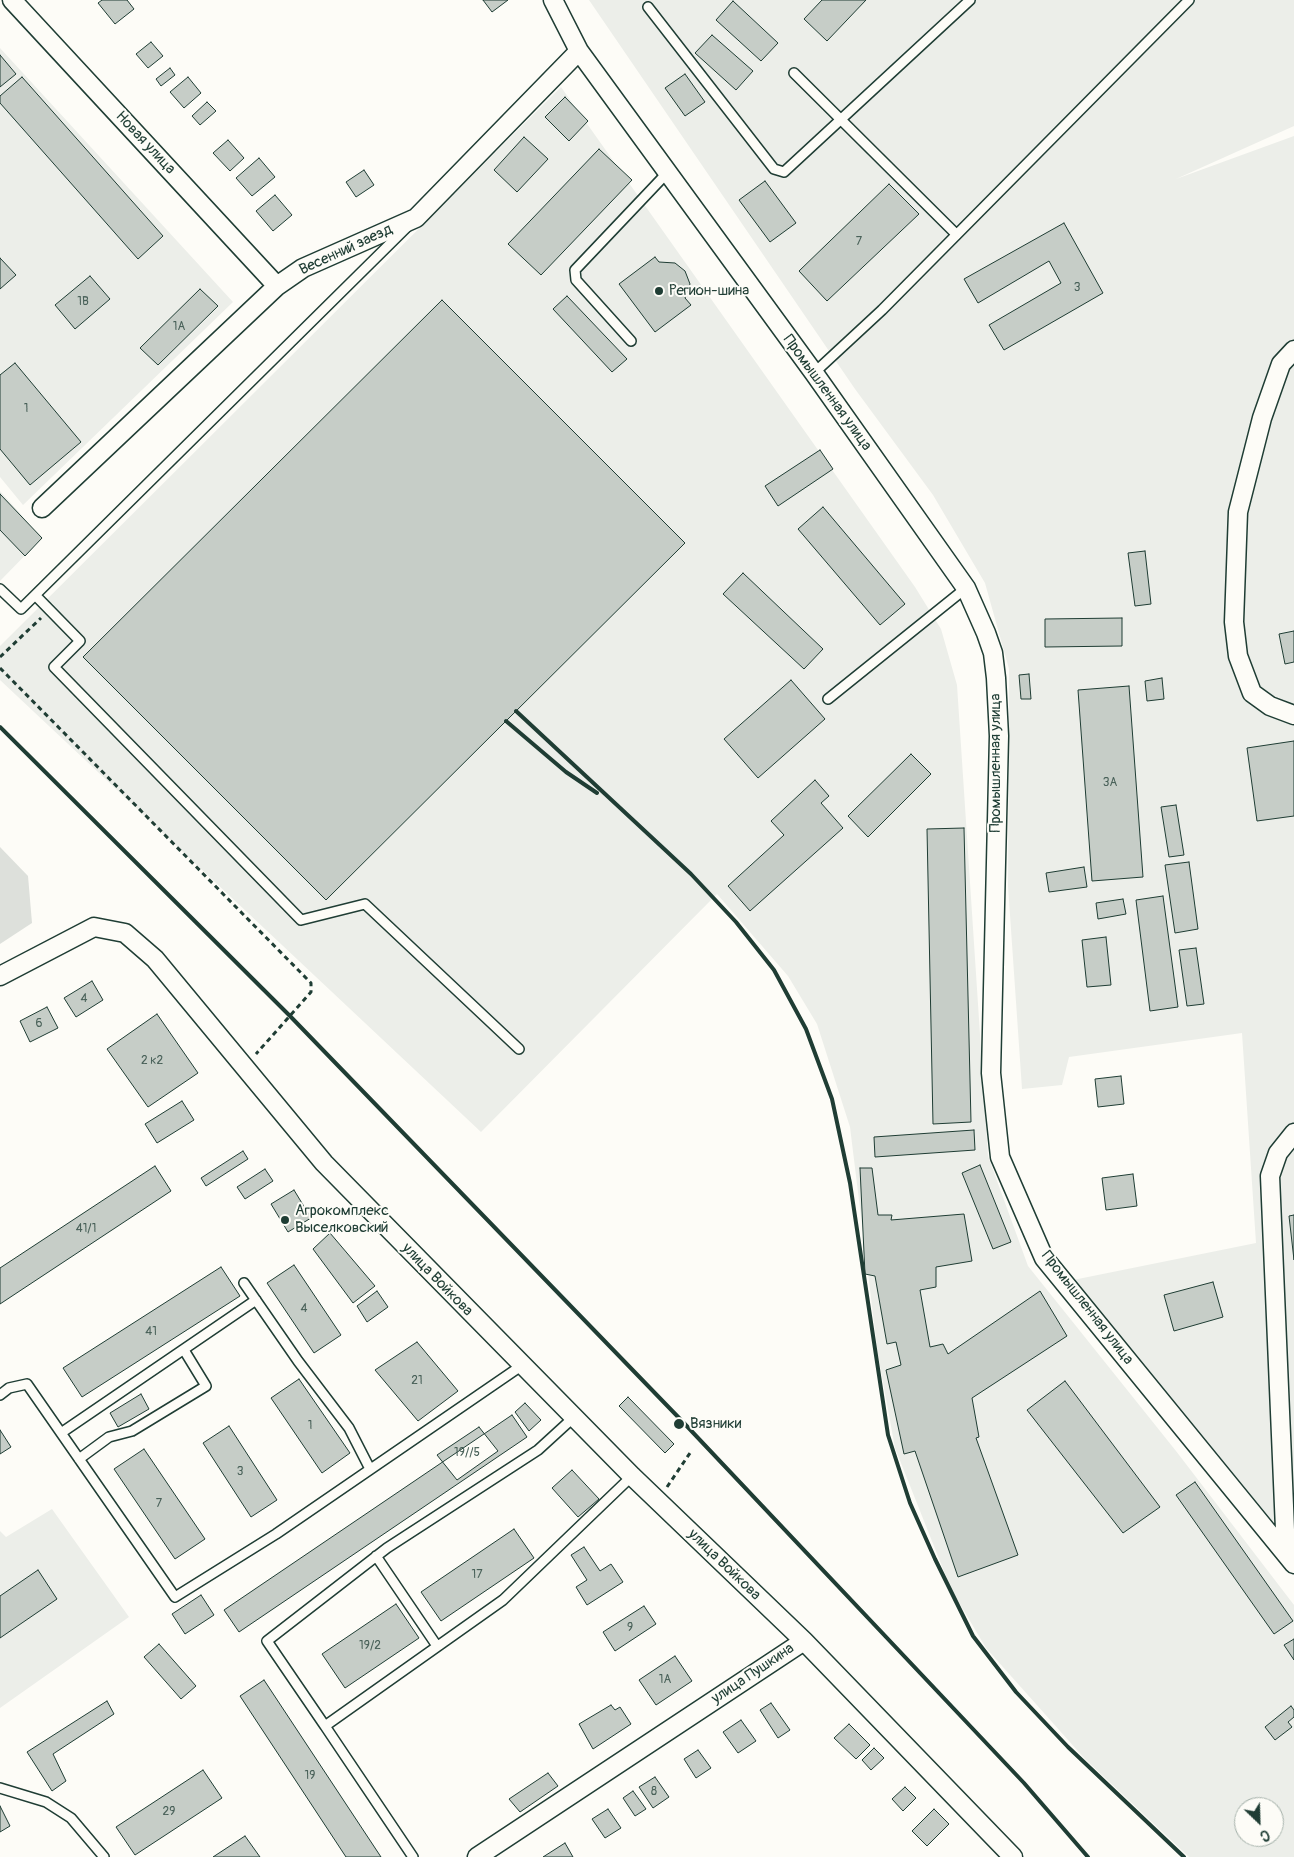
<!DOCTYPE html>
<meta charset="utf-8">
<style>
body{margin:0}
#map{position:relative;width:1294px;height:1857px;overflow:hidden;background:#fdfcf7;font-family:Pangolin,sans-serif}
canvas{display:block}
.north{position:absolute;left:1234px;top:1797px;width:50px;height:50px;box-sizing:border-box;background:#fdfcf7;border:1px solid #a4b0a9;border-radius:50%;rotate:156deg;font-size:14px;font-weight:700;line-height:20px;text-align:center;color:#1f3d34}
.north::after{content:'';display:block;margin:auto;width:18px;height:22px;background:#1f3d34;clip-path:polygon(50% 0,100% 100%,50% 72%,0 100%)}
</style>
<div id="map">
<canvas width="1294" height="1857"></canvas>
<div class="north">С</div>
</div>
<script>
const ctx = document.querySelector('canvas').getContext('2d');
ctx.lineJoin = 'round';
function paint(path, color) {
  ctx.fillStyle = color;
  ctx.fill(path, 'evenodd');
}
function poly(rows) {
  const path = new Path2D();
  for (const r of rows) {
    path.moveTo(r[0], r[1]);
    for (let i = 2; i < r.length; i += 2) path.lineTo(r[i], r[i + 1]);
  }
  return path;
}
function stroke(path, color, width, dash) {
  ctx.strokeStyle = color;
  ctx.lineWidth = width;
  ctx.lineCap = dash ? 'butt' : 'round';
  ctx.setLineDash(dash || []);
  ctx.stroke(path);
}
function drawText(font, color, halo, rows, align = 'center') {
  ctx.font = font + ' Pangolin,sans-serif';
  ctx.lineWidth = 4;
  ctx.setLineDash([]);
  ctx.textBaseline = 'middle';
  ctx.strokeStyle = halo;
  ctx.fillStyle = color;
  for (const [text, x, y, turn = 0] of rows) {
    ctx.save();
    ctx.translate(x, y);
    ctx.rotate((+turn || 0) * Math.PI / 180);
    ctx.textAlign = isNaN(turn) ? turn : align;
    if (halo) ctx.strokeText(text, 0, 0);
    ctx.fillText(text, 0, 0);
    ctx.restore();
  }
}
paint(poly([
 [589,0,1294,0,1294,126,1176,179,1294,136,1294,1555,1073,1280,1256,1243,1242,1033,1069,1057,1062,1085,1022,1089,1008,886,1009,669,985,583,933,495,855,389],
 [0,48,233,302,23,505,0,477],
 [561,87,915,587,941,629,957,685,988,1156,1028,1266,1176,1451,1294,1605,1294,1857,1189,1857,1085,1759,986,1648,951,1589,895,1448,878,1355,850,1127,817,1024,788,976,717,894,481,1132,0,680,0,646],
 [1244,1807,1274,1807,1274,1837,1244,1837],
 [0,491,42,538,0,581],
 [52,1509,129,1617,0,1708,0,1531,6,1537]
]), '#eceee9');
paint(poly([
 [0,847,28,876,32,923,0,944]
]), '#dde0db');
const building = poly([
 [102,0,127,0,134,9,115,24,98,3,102,0],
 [483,0,508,0,492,12,483,0],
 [822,0,866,0,827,41,804,19,822,0],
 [733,1,778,43,761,61,716,20,733,1],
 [712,35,753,71,736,90,695,53,712,35],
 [151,42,163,56,148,68,136,54,151,42],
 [0,55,16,74,0,87,0,55],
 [170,68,175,75,161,86,156,79,170,68],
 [685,74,705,102,685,116,665,88,685,74],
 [22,77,163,236,138,259,0,103,0,96,22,77],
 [188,77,201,93,184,108,170,92,188,77],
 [565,97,588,121,569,141,545,117,565,97],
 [207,102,216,111,200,125,192,116,207,102],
 [524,137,548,159,517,192,494,170,524,137],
 [228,140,244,158,230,171,213,153,228,140],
 [599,149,632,180,541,275,508,244,599,149],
 [259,158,275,177,252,196,236,178,259,158],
 [364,170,374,185,356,197,346,182,364,170],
 [765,181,796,223,770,242,739,200,765,181],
 [889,184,919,214,827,301,799,271,889,184],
 [275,195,292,215,273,231,256,211,275,195],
 [1064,223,1103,293,1004,350,989,325,1061,283,1049,261,978,303,964,279,1064,223],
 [655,257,659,262,675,263,685,271,690,284,685,298,691,305,655,332,619,284,655,257],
 [0,258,16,275,0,289,0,258],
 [90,276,110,299,75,329,55,305,90,276],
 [200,289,218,306,158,365,140,348,200,289],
 [567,296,627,359,612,372,553,309,567,296],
 [442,300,685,543,326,900,83,657,442,300],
 [15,363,81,442,30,485,0,449,0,375,15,363],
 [820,450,833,469,778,506,765,486,820,450],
 [0,494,42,538,25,556,0,530,0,494],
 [823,507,905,604,880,625,798,529,823,507],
 [1145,551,1151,604,1135,606,1128,553,1145,551],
 [743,573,823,649,804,669,723,594,743,573],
 [1122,618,1122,646,1045,647,1045,619,1122,618],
 [1294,631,1294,662,1285,664,1279,634,1294,631],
 [1029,674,1031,699,1021,699,1019,675,1029,674],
 [1162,678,1164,699,1147,701,1145,681,1162,678],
 [791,680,825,719,758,778,724,739,791,680],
 [1129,686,1143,877,1092,881,1078,690,1129,686],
 [1294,741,1294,816,1257,821,1247,748,1294,741],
 [911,754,931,774,868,837,848,816,911,754],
 [815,780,829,796,821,803,843,828,750,911,728,886,784,835,771,821,815,780],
 [1176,805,1184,855,1169,857,1161,807,1176,805],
 [964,828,971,1122,933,1124,927,829,964,828],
 [1189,862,1198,929,1175,933,1165,865,1189,862],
 [1084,867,1087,887,1049,892,1046,873,1084,867],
 [1163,896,1178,1007,1150,1011,1136,900,1163,896],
 [1123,899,1126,914,1098,919,1096,903,1123,899],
 [1106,937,1111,985,1087,987,1082,940,1106,937],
 [1196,948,1204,1004,1187,1006,1179,950,1196,948],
 [92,981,103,1000,76,1017,64,998,92,981],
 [47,1007,58,1028,30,1042,20,1021,47,1007],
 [157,1014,198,1073,148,1107,107,1049,157,1014],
 [1121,1076,1124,1104,1098,1107,1095,1079,1121,1076],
 [182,1101,194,1120,157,1143,145,1124,182,1101],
 [974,1130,975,1150,875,1157,874,1137,974,1130],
 [243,1151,248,1159,206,1186,201,1178,243,1151],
 [980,1165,1011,1242,993,1249,962,1173,980,1165],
 [155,1166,171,1191,0,1304,0,1268,155,1166],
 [860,1168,872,1168,878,1215,892,1215,891,1220,964,1214,972,1261,936,1267,936,1287,920,1290,930,1347,943,1344,948,1354,1040,1291,1067,1336,972,1398,979,1437,976,1438,1018,1555,958,1577,915,1451,904,1454,886,1370,901,1365,896,1342,887,1344,875,1276,865,1274,860,1168],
 [265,1169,273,1181,245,1199,237,1187,265,1169],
 [1133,1174,1137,1206,1106,1210,1102,1178,1133,1174],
 [294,1190,311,1218,288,1232,271,1204,294,1190],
 [1294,1215,1294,1260,1289,1216,1294,1215],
 [330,1233,375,1286,353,1303,313,1249,330,1233],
 [294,1265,341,1335,314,1353,267,1283,294,1265],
 [221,1267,240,1296,82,1397,63,1368,221,1267],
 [1213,1282,1223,1317,1174,1331,1164,1295,1213,1282],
 [377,1291,388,1307,367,1322,357,1306,377,1291],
 [417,1342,458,1391,418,1421,375,1370,417,1342],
 [299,1379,350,1453,322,1473,271,1398,299,1379],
 [1065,1381,1160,1507,1123,1533,1027,1410,1065,1381],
 [141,1394,149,1409,118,1427,110,1413,141,1394],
 [628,1397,674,1444,665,1453,619,1406,628,1397],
 [525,1403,541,1420,529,1431,515,1412,525,1403],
 [512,1415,527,1437,239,1632,224,1610,512,1415],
 [229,1426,277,1500,251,1517,203,1443,229,1426],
 [479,1427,498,1451,457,1480,437,1455,479,1427],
 [0,1430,11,1447,0,1454,0,1430],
 [144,1449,205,1539,175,1559,114,1469,144,1449],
 [572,1470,599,1499,578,1517,552,1488,572,1470],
 [1195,1482,1293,1621,1274,1634,1176,1495,1195,1482],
 [514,1529,534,1558,441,1621,421,1592,514,1529],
 [584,1547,600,1571,611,1564,623,1582,587,1605,576,1587,587,1580,571,1555,584,1547],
 [38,1570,57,1599,0,1638,0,1596,38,1570],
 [201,1595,214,1615,185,1634,172,1614,201,1595],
 [396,1604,419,1638,345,1688,322,1654,396,1604],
 [644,1606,656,1624,615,1651,603,1632,644,1606],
 [1294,1639,1294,1660,1284,1645,1294,1639],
 [159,1644,196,1686,181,1699,144,1657,159,1644],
 [675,1656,692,1681,656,1705,639,1680,675,1656],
 [264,1680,381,1857,346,1857,240,1696,264,1680],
 [107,1701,114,1714,53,1754,66,1781,52,1791,27,1752,107,1701],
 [771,1703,790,1730,778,1738,760,1710,771,1703],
 [611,1705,615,1710,620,1707,631,1724,593,1749,579,1724,611,1705],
 [1291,1706,1294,1710,1294,1717,1288,1722,1292,1727,1275,1740,1265,1727,1291,1706],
 [741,1720,756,1741,738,1753,723,1732,741,1720],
 [849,1724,870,1745,856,1759,834,1738,849,1724],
 [874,1748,884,1758,871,1770,862,1760,874,1748],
 [698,1750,711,1768,696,1778,684,1759,698,1750],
 [203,1770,222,1798,135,1855,116,1827,203,1770],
 [548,1773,558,1786,520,1812,509,1799,548,1773],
 [655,1777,669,1797,653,1808,639,1787,655,1777],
 [905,1787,916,1798,903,1811,892,1799,905,1787],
 [633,1791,646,1809,635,1816,623,1798,633,1791],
 [0,1806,10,1826,0,1832,0,1806],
 [608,1809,621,1828,605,1838,592,1819,608,1809],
 [934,1809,949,1824,927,1846,912,1831,934,1809],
 [245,1836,260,1857,213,1857,245,1836],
 [565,1843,573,1857,543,1857,565,1843]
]);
paint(building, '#c6cdc7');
stroke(building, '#1f3d34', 1);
const service = poly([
 [648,7,774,169,784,172,970,0],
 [794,73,956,234],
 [631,341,576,280,575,270,667,173],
 [814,373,882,310,1189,0],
 [0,589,21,609,407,227],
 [35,595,80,641,54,667,301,920,365,904,519,1049],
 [828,699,966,588],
 [244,1283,298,1361,349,1428,370,1469],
 [0,1395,9,1388,27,1384,175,1597,276,1534,521,1366],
 [61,1433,256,1300],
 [79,1459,109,1437,132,1431,206,1386,184,1350],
 [376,1556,437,1646],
 [325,1726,267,1641,387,1548,538,1450,573,1418],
 [0,1788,46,1802,71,1818,104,1857],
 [413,1857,325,1726,503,1600,632,1476]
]);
const minor = poly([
 [12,0,277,286],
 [553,0,579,51,814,373,966,588,986,633,993,653,996,678,999,736,991,1073,1000,1157,1044,1258,1294,1564],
 [1294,350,1281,364,1262,418,1238,512,1234,622,1238,656,1252,693,1270,706,1294,715],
 [42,508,277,286,303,268,416,218,579,51],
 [0,976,94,927,125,933,155,959,324,1163,632,1476,804,1641,1013,1857],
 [1286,1553,1270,1176,1278,1153,1294,1133],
 [477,1857,804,1641]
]);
stroke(service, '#1f3d34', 12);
stroke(minor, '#1f3d34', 21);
stroke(poly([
 [0,657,41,618],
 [0,668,311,983,311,992,256,1054],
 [667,1487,690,1453]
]), '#1f3d34', 3, [5, 4]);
stroke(service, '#fdfcf7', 9);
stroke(minor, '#fdfcf7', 18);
stroke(poly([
 [516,711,691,874,736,922,774,970,806,1029,832,1099,850,1183,888,1435,910,1503,935,1559,973,1636,1016,1692,1068,1747,1184,1857],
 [506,721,566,772,597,793],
 [0,727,290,1016,682,1421,1024,1783,1088,1857]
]), '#1f3d34', 4);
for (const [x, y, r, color] of [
 [659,291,5,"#1f3d34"],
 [285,1220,5,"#1f3d34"],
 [679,1424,6,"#1f3d34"]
]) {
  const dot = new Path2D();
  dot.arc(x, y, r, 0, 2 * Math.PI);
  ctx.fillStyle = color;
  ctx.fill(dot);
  stroke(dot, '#fdfcf7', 2);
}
drawText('12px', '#496159', null, [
 ["7",859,242],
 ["3",1077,288],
 ["1В",83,302],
 ["1А",179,327],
 ["1",26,409],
 ["3А",1110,783],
 ["4",84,999],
 ["6",39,1024],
 ["2 к2",152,1061],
 ["41/1",86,1229],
 ["4",304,1309],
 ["41",151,1332],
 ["21",417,1381],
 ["1",310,1426],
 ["19//5",467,1453],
 ["3",240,1472],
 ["7",159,1504],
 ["17",477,1575],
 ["9",630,1628],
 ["19/2",370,1646],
 ["1А",665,1680],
 ["19",310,1776],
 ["8",654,1792],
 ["29",169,1812]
]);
drawText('15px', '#1f3d34', '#fdfcf7', [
 ["Новая улица",145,143,47],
 ["Весенний заезд",346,250,-25],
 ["Промышленная улица",827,393,54],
 ["Промышленная улица",996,763,-90],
 ["улица Войкова",437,1280,46],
 ["Промышленная улица",1087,1308,52],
 ["улица Войкова",724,1565,44],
 ["улица Пушкина",753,1674,-34]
]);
drawText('15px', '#1f3d34', '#fdfcf7', [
 ["Регион-шина",669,291],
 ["Агрокомплекс",295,1211],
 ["Выселковский",295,1228],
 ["Вязники",690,1424]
], 'left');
</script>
